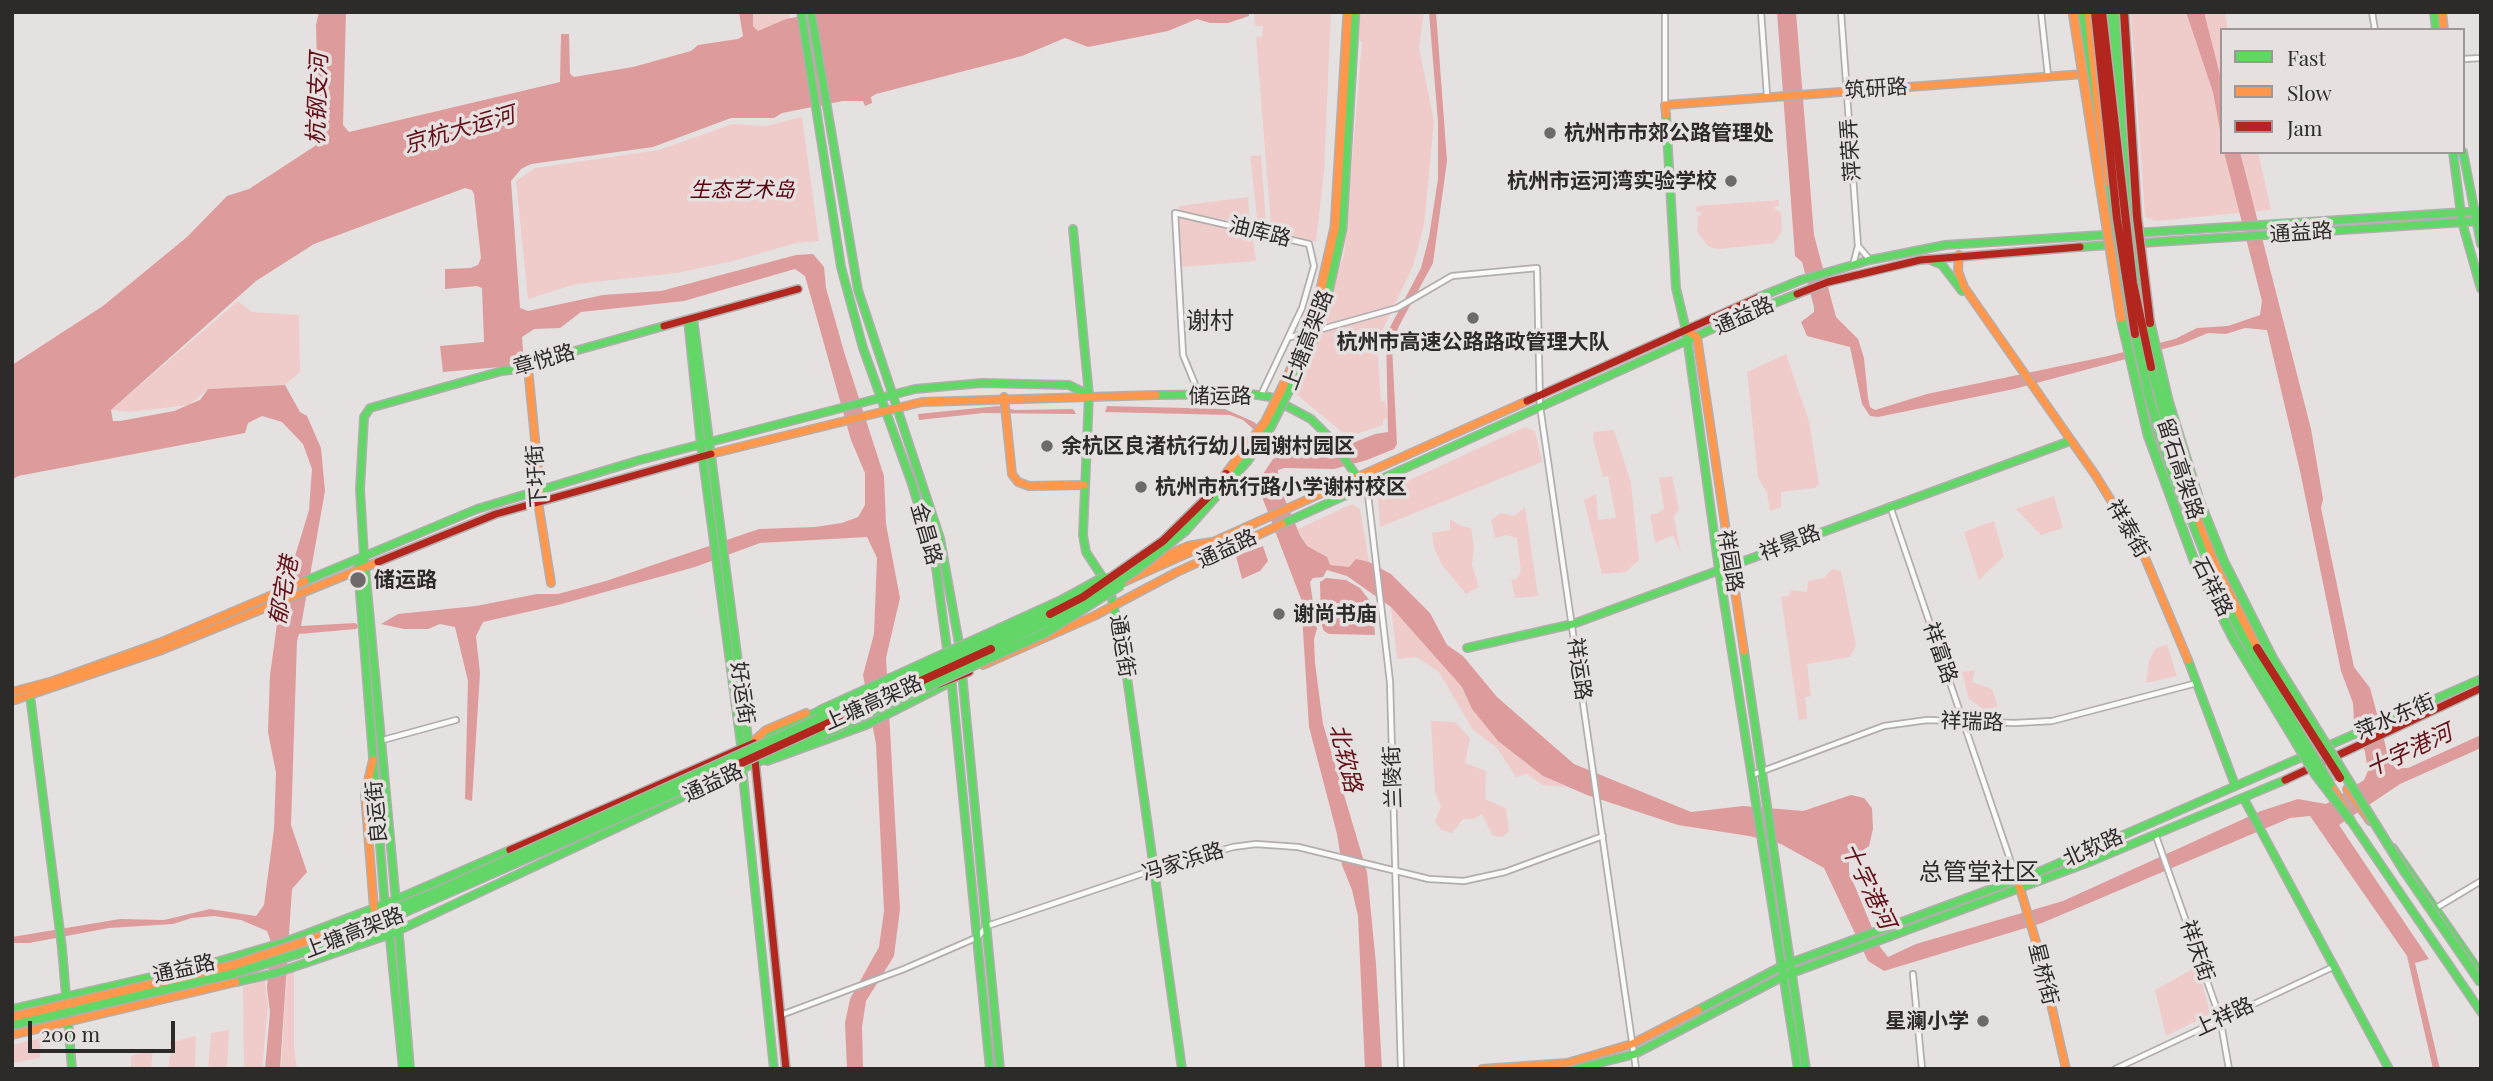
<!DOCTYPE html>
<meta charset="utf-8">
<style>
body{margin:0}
#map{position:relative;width:2493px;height:1081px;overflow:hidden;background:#e6e1e1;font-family:"Playfair Display",serif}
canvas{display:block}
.frame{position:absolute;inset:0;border:14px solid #2d2a2a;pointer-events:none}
.legend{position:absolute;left:2220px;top:28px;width:245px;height:126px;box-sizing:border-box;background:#e7e0e0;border:2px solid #9d9797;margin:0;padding:9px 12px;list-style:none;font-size:21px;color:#2d2a2a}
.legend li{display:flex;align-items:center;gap:14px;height:35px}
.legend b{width:35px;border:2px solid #9d9797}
.scale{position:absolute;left:28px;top:1021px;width:147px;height:32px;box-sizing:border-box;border:4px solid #2d2a2a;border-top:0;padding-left:9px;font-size:21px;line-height:24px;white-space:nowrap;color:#2d2a2a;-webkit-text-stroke:5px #e7e0e0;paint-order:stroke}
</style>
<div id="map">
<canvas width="2493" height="1081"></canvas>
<div class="frame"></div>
<ul class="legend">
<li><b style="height:9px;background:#63d668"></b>Fast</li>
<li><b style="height:9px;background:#ff974d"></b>Slow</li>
<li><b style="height:9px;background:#b3261e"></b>Jam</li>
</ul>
<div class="scale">200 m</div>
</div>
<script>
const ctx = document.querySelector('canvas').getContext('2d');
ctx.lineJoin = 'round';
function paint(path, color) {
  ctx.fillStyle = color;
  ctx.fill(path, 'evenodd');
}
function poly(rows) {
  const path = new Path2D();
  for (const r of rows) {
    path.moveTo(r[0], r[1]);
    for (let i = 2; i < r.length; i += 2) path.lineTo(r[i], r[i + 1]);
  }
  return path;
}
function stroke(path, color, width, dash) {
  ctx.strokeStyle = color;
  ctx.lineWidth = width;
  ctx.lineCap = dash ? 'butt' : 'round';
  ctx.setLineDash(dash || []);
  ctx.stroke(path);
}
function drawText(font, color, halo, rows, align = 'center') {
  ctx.font = font + ' "Playfair Display","Noto Sans SC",serif';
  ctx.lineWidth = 7;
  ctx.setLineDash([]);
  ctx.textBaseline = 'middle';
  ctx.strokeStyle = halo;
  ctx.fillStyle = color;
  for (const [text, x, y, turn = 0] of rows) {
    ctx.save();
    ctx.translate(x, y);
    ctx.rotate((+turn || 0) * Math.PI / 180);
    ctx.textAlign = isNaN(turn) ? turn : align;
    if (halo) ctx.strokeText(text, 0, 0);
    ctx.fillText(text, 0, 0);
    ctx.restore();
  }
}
paint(poly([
 [753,12,789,12,790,19,758,32,753,26],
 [1254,12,1331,12,1324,172,1316,242,1277,231,1271,226,1256,37,1262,37,1263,26,1255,26],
 [1360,12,1424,12,1419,48,1434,121,1424,225,1413,266,1377,342,1381,401,1385,401,1388,417,1383,420,1383,425,1348,437,1296,394,1324,321,1339,266,1344,257,1362,42,1359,40],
 [2131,12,2225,12,2228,30,2222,30,2222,152,2258,152,2271,210,2156,221,2145,217],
 [802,117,819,241,796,243,733,261,677,273,576,284,528,299,516,181,535,168,659,150,732,124,766,126],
 [1261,155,1266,223,1264,227,1258,225,1250,156],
 [1248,197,1250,224,1179,211,1179,206],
 [1779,200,1779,206,1773,207,1781,213,1782,231,1774,243,1719,249,1709,247,1697,232,1698,217,1702,212,1697,212,1696,206],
 [1178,217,1252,232,1256,261,1181,267],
 [238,301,252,312,299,315,300,372,285,385,208,389,189,405,130,412,111,410],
 [1786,354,1809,421,1819,484,1815,488,1781,492,1781,507,1770,511,1767,493,1758,477,1747,372],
 [1525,427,1535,431,1542,462,1380,527,1378,498,1381,493],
 [1614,430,1631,483,1639,560,1626,572,1602,574,1584,500,1596,494,1598,520,1616,518,1608,476,1603,477,1593,439,1594,432],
 [1672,476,1679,509,1674,517,1681,554,1673,535,1655,543,1650,514,1657,514,1664,508,1659,478],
 [2054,496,2063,528,2041,535,2016,509],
 [1352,504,1360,509,1369,562,1363,561,1351,568,1329,566,1307,546,1298,529],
 [1525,507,1538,596,1515,598,1511,579,1516,579,1521,572,1517,538,1506,535,1495,538,1491,520,1501,513,1514,516],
 [1450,519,1461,526,1471,528,1474,548,1472,565,1479,587,1466,594,1442,565,1434,548,1432,533,1450,530],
 [1994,521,2004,556,1979,580,1964,532],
 [1832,569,1841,571,1856,645,1850,657,1807,664,1811,696,1805,697,1807,718,1799,721,1781,597,1789,596,1791,590,1807,592,1808,581,1824,578],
 [1391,607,1462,687,1472,709,1498,741,1543,776,1566,787,1543,785,1527,774,1516,777,1497,748,1473,730,1439,672,1416,657,1397,659],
 [2167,644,2177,676,2146,683,2149,661,2155,649],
 [1975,670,1972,682,1992,689,1998,707,1983,709,1969,699,1962,672],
 [1431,721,1455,722,1470,738,1465,763,1486,771,1485,799,1506,808,1509,831,1502,837,1492,835,1482,814,1473,819,1463,819,1452,833,1441,830,1435,821,1441,806,1435,792],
 [2198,966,2210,1014,2166,1036,2155,990],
 [294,972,294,1048,297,1069,281,1069,287,973],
 [265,980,268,1005,262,1069,244,1069,243,987],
 [229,1030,227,1069,208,1069,211,1033],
 [196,1036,195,1069,168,1069,172,1046,168,1043],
 [46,1037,46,1042,41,1045,40,1058,12,1063,12,1045],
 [153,1048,151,1069,131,1069,131,1056]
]), '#efccca');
paint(poly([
 [319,12,346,12,343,125,349,132,560,82,561,34,569,34,570,74,574,77,633,67,691,51,698,45,738,39,743,36,739,12,753,12,753,26,758,31,786,19,824,12,1249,12,1249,16,1228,23,1210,23,1197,19,1168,31,1088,47,1065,38,1022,56,876,94,871,97,872,103,865,106,863,101,843,101,782,113,774,118,731,118,653,147,531,164,521,169,511,181,520,308,528,311,603,295,661,291,796,255,813,254,824,267,826,288,845,355,884,476,886,524,900,598,886,658,900,909,894,956,866,1001,862,1027,863,1069,847,1069,845,1023,850,999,879,947,884,911,876,744,863,675,874,634,877,558,867,537,760,543,695,567,558,605,483,622,476,636,480,673,472,801,465,799,468,681,455,627,440,624,428,629,404,629,381,624,398,614,476,606,537,594,558,594,606,581,759,529,815,527,842,523,858,517,865,505,865,473,851,440,805,276,795,269,684,301,581,312,560,328,534,329,522,337,524,365,443,372,440,346,484,342,482,288,477,286,445,289,445,269,470,268,478,265,481,258,474,194,472,190,465,188,314,244,256,281,111,410,113,421,120,421,174,411,200,400,208,389,285,385,300,412,307,416,321,448,325,491,301,626,355,623,359,626,356,629,299,634,297,641,291,825,307,872,292,889,280,1069,265,1069,270,1012,267,988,271,942,267,931,241,920,214,916,192,918,173,924,109,928,29,943,12,943,12,937,120,919,164,920,210,909,256,916,264,905,274,829,276,773,268,732,270,675,279,609,309,510,312,469,303,444,282,422,262,416,248,423,245,433,18,476,12,480,12,365,103,306,187,237,227,196,249,189,315,146,319,133,316,25],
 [1429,12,1436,12,1447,161,1433,263,1399,326,1392,346,1397,444,1394,449,1367,460,1334,469,1284,468,1278,470,1278,483,1300,535,1307,546,1327,557,1330,565,1349,567,1356,559,1369,562,1391,574,1430,613,1447,645,1463,656,1497,697,1574,764,1691,812,1743,806,1803,811,1851,795,1864,798,1872,808,1873,829,1869,846,1849,860,1849,872,1880,947,1888,957,1916,944,2063,901,2261,811,2298,799,2326,804,2364,780,2368,771,2365,752,2354,722,2353,703,2341,671,2300,471,2267,330,2245,328,2226,334,2208,333,2182,344,2014,389,1878,417,1870,416,1862,404,1850,347,1807,336,1801,322,1814,312,1814,307,1802,262,1795,256,1777,12,1796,12,1814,235,1836,317,1858,339,1864,358,1868,398,1870,407,1875,410,1927,394,2108,356,2175,339,2197,328,2228,326,2260,315,2262,301,2224,152,2240,152,2311,429,2323,499,2321,508,2354,667,2370,688,2390,762,2396,768,2408,768,2481,735,2481,748,2400,784,2339,825,2429,959,2415,963,2440,1069,2433,1069,2407,956,2310,816,2290,818,2042,923,1884,971,1868,961,1824,868,1781,844,1749,836,1678,825,1587,795,1543,776,1498,741,1472,709,1462,687,1391,607,1347,576,1327,570,1323,577,1313,578,1310,582,1317,629,1314,639,1315,663,1323,724,1367,872,1376,964,1382,1069,1365,1069,1358,916,1352,890,1342,865,1337,834,1309,727,1301,599,1259,489,1259,480,1275,456,1275,448,1243,420,1230,415,1105,412,1107,406,1225,409,1254,422,1286,451,1306,456,1320,456,1375,434,1388,432,1386,335,1421,268,1429,237,1438,179,1438,122],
 [2186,12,2204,12,2222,83,2222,141,2213,92],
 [998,406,1015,410,1073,409,1076,414,983,413,919,420,918,414],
 [1263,546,1268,561,1260,571,1242,579,1236,556],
 [1326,578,1346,580,1360,588,1373,605,1375,635,1329,634,1324,631,1321,624,1320,582]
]), '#dd9b9b');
const street = poly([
 [1665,12,1665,105],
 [1761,12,1767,95],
 [1841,12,1858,246,1853,265],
 [2041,12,2048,76],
 [2372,12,2375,30],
 [2463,59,2481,58],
 [1859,247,1870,260],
 [1315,331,1397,308,1452,276,1537,268,1540,406,1636,1069],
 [1291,337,1307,333],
 [1199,394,1183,355,1175,213,1309,244,1314,266,1302,308,1261,395],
 [1367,486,1390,682,1401,1069],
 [1890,506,2017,880],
 [383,740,456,720],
 [1752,775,1884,726,1927,720,2015,723,2052,721,2197,683],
 [2156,836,2220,1018,2229,1069],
 [2436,908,2481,881],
 [1913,974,1922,1069],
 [781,1015,904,969,978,937,987,926,1153,870,1233,847,1256,844,1298,847,1429,879,1464,881,1505,872,1603,836],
 [2115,1069,2333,967]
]);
const fast = poly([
 [801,12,841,267,863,348,912,484,935,560,948,656],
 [811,12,858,290,940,538,960,649],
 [2081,12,2095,118],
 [2110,12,2126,169],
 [2116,12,2124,112],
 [2434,12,2436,30],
 [1666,115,1676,288,1686,330,1719,570,1798,1069],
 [2453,152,2462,222,2481,289],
 [2463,152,2481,244],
 [2126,166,2132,243,2150,344],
 [2104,178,2142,393,2178,511],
 [1073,229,1089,395,1083,535,1086,552,1105,581],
 [2080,247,2481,221],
 [1928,259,1942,265,1962,291],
 [1757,298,1801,280,1870,260,1945,245,2481,211],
 [693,318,749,746],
 [688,320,701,445,742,752],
 [1156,395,1251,394,1270,397,1311,419,1330,438,1358,478],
 [2170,466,2213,576,2251,651],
 [1282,524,1734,319,1797,294],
 [364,556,358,568,385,908],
 [305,581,477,509,640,460,915,389,982,383,1069,385,1087,394],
 [1110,590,1123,649,1182,1069],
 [2226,617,2251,658],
 [1467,648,1573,624,2070,441],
 [1744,651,1806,1069],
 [2188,660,2235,785],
 [962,673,1000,1069],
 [951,677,990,1069],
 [30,695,62,948,72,1069],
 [749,745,819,711],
 [767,761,866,725,949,683],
 [756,763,821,735],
 [742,767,774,1069],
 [2244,799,2389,1069],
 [2351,821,2481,1012],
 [2393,848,2481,974],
 [396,902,364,556,360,489,364,417,370,408,502,371,528,368,539,361,664,326],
 [397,912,410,1069],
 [388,919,403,1069],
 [236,982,276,973,391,934,761,760],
 [12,1009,216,962,285,942,388,903,510,850],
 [1698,1010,1782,966,2043,870,2481,679],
 [1576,1069,1635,1054,1784,976,2092,861,2285,780]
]);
const slow = poly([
 [2088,12,2105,183],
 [2442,12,2444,30],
 [1666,115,1665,105,2084,74],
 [1959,255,1958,271,1964,287,2096,476,2143,553,2188,660],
 [1686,330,1697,337,1744,651],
 [528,368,540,490,538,502,551,583],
 [1004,397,1012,474,1018,482,1029,486,1084,485],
 [711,454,922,402,1156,395],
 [2177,463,2220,577,2257,648],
 [2216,556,2267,658],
 [1150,562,1188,546,1211,542],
 [1117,585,1527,401],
 [983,665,1094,616,1177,572,1282,524],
 [12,692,53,681,159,643,305,581],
 [12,701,159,651,378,562],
 [755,740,766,730,806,713],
 [373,760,365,794,374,909],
 [2330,784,2347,811],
 [2347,789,2370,821],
 [2019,885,2039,952,2066,1069],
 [12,1035,236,982],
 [1482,1069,1567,1063,1632,1044,1698,1010]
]);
const jam = poly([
 [1797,294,1828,282,1920,260,2080,247],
 [664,326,798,289],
 [1527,401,1757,298],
 [378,562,496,514,711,454],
 [939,684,969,672],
 [755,760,786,1069],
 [2285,780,2481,688],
 [510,850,754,743]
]);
stroke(street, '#b2aeae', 8);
stroke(fast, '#b2aeae', 10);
stroke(slow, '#b2aeae', 10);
stroke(jam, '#b2aeae', 10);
stroke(street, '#fbfafa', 4.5);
stroke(fast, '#63d668', 7);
stroke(slow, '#ff974d', 7);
stroke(jam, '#b3261e', 7);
const fastBridge = poly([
 [2121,318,2148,435,2195,563,2234,640,2315,774,2351,821],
 [2150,323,2168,400,2199,500,2224,562,2273,659,2405,872,2481,983],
 [2135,334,2149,397,2170,466],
 [2151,367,2177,463],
 [991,649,1081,606,1135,571,1185,531,1247,461,1270,428,1310,348,1325,306,1342,229,1355,12],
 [2251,651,2330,784],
 [819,711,1060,601,1104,577],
 [821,735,1045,633,1121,585],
 [346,928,436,892,1050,614],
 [12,1025,232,974,339,941,706,779]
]);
const slowBridge = poly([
 [2073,12,2121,318],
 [1226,474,1266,421,1302,347,1318,302,1335,227,1348,12],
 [12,1017,234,965,346,928]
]);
const jamBridge = poly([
 [2095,12,2117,219,2135,334],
 [2102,12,2133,283,2151,367],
 [2124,12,2137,217,2150,323],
 [1050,614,1083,597,1163,541,1209,496,1226,474],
 [2257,648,2340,778],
 [706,779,991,649]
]);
stroke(fastBridge, '#b2aeae', 11, []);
stroke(slowBridge, '#b2aeae', 11, []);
stroke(jamBridge, '#b2aeae', 11, []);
stroke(fastBridge, '#63d668', 8);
stroke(slowBridge, '#ff974d', 8);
stroke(jamBridge, '#b3261e', 8);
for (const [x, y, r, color] of [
 [1550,133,7,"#6e6a6a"],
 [1731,181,7,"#6e6a6a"],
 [1473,318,7,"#6e6a6a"],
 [1047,446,7,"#6e6a6a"],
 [1141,487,7,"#6e6a6a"],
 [358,580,9,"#6e6a6a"],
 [1279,614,7,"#6e6a6a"],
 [1983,1021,7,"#6e6a6a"]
]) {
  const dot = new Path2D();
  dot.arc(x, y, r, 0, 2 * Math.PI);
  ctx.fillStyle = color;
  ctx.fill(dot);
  stroke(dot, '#e7e0e0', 2.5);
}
drawText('21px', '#2d2a2a', '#e7e0e0', [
 ["筑研路",1876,89,-4],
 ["萍荣弄",1851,150,-94],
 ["油库路",1260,232,14],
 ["通益路",2301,233,-4],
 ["通益路",1744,316,-24],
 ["上塘高架路",1308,340,-69],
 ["章悦路",544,360,-16],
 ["储运路",1220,396],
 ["留石高架路",2180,469,72],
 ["下圩街",537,476,-94],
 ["祥泰街",2128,529,60],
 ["金昌路",926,534,74],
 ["祥景路",1790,543,-21],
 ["通益路",1227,549,-25],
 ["祥园路",1730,561,81],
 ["石祥路",2212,587,63],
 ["通运街",1122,646,81],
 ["祥富路",1940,653,71],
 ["祥运路",1579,669,82],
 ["好运街",742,693,82],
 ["上塘高架路",873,703,-24],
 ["萍水东街",2395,717,-23],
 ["祥瑞路",1972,722,2],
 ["兰陵街",1393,777,-92],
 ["通益路",713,783,-25],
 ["良运街",377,812,-95],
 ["北软路",2093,848,-24],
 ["冯家浜路",1183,862,-17],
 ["上塘高架路",354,933,-21],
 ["祥庆街",2197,951,71],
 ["通益路",184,969,-13],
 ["星桥街",2043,974,76],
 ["上祥路",2224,1017,-25]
]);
drawText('bold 21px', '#2d2a2a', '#e7e0e0', [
 ["杭州市市郊公路管理处",1564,133],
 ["杭州市运河湾实验学校",1717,181,"right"],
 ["杭州市高速公路路政管理大队",1473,342,"center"],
 ["余杭区良渚杭行幼儿园谢村园区",1061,446],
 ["杭州市杭行路小学谢村校区",1155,487],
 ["储运路",374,580],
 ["谢尚书庙",1293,614],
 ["星澜小学",1969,1021,"right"]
], 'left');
drawText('italic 21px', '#56000f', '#e7e0e0', [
 ["生态艺术岛",742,190]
]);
drawText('italic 23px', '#631019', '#e7e0e0', [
 ["杭钢支河",318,99,-88],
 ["京杭大运河",459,130,-16],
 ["郁宅港",284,591,-79],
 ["十字港河",2409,751,-25],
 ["北软路",1345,758,76],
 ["十字港河",1868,886,64]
]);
drawText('24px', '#2d2a2a', '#e7e0e0', [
 ["谢村",1210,322],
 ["总管堂社区",1979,873]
]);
</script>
